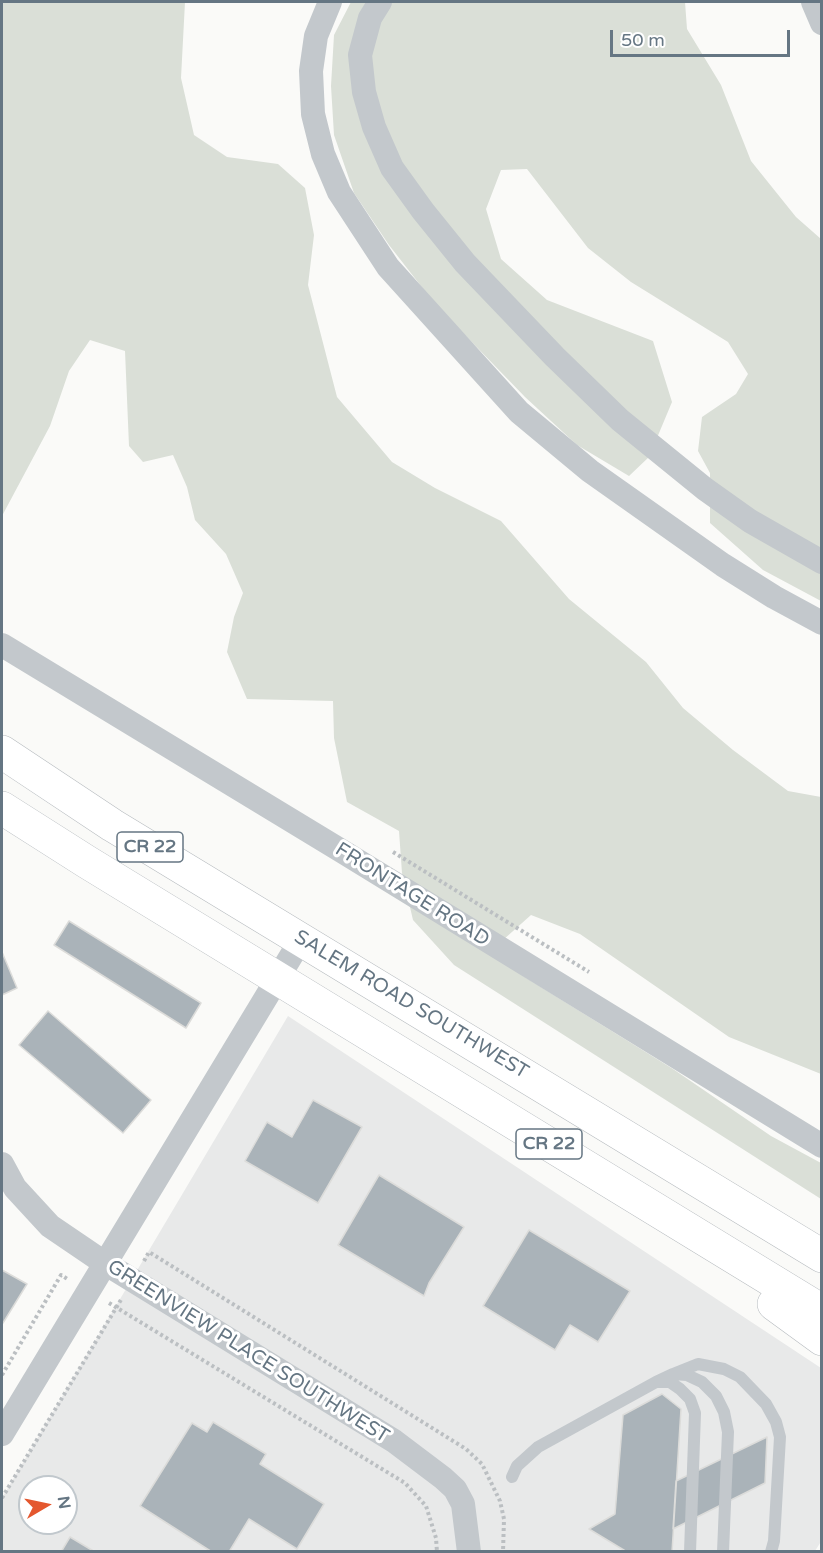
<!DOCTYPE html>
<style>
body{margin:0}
#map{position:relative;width:823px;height:1553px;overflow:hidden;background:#fafaf8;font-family:"Varela Round",sans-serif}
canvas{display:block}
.frame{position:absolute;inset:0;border:3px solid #657683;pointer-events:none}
.north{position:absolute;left:18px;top:1475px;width:60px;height:60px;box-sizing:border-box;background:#fff;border:2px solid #c1c8cd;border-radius:50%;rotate:81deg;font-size:16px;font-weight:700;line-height:24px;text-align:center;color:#657683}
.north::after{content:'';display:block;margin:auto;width:21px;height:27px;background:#e4572e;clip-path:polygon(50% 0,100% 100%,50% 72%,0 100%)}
.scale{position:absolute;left:610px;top:30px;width:180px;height:27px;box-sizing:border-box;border:3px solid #657683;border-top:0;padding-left:8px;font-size:18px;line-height:21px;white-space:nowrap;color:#657683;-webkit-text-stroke:4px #fff;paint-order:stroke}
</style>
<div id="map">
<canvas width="823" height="1553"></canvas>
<div class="frame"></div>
<div class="north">N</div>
<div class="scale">50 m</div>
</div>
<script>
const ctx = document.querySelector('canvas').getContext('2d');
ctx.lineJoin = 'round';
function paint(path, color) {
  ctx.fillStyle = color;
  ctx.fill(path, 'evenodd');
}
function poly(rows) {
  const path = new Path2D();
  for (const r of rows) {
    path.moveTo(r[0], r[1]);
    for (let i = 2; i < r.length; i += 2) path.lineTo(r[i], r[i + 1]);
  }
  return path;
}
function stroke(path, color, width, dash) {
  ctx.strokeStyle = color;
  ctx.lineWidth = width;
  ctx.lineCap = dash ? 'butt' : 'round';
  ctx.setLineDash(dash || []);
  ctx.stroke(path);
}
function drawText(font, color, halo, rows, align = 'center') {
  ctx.font = font + ' "Varela Round",sans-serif';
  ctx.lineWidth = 6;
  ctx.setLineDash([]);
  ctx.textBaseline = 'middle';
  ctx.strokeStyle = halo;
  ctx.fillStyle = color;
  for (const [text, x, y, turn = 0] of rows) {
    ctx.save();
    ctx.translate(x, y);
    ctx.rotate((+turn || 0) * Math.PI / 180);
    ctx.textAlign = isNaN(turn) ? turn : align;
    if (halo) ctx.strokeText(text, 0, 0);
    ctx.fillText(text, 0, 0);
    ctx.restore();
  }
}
paint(poly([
 [288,1016,821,1368,822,1540,815,1551,2,1551,2,1498],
 [30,1487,66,1487,66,1523,30,1523]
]), '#e8e9e9');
paint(poly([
 [2,2,185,2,181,78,194,135,227,157,278,164,305,188,314,235,308,285,337,397,392,462,435,488,501,521,569,599,646,662,683,708,733,750,788,791,821,797,821,1074,729,1037,580,934,531,915,503,940,523,976,673,1069,771,1136,821,1163,821,1199,454,965,413,920,402,873,399,831,347,802,334,738,333,701,247,699,227,652,234,617,243,593,226,554,195,520,187,487,173,455,143,462,129,446,125,351,90,340,69,371,50,426,2,516],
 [351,2,685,2,687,29,721,85,751,161,796,217,821,239,821,601,763,570,710,523,710,473,698,451,702,417,736,394,748,374,728,342,631,282,588,248,527,169,501,170,486,209,501,259,547,300,653,341,672,402,649,457,629,476,577,445,525,397,435,304,389,245,354,193,334,135,331,86,334,35]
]), '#dadfd7');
const building = poly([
 [69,921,201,1003,186,1028,54,945,69,921],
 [2,952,17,988,2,995,2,952],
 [48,1011,151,1100,123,1133,19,1045,48,1011],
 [313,1100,362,1127,318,1203,245,1161,267,1122,292,1137,313,1100],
 [379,1175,464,1227,429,1283,424,1296,338,1245,379,1175],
 [529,1230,630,1291,598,1342,570,1325,555,1350,483,1306,529,1230],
 [2,1270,27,1284,3,1323,2,1322,2,1270],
 [662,1394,681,1409,672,1552,627,1552,589,1529,615,1514,623,1415,662,1394],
 [213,1422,266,1454,260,1464,324,1504,297,1549,249,1519,229,1552,212,1552,140,1506,192,1423,207,1432,213,1422],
 [767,1437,765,1483,673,1529,676,1481,767,1437],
 [70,1537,95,1552,61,1552,70,1537]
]);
paint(building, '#aab3b9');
stroke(building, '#dcdcda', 1.5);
const primary = poly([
 [2,752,112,825,822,1256],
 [2,808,87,862,822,1311],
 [774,1304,822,1339]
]);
stroke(primary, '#b5babe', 34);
stroke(poly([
 [393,852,589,972],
 [144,1261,149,1252,466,1449,482,1464,500,1501,504,1519,503,1552],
 [109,1303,405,1483,426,1506,436,1538,437,1552],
 [2,1375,61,1275,69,1280],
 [2,1498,122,1298]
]), '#bbbfc2', 4, [3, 3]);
stroke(poly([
 [673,1374,698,1364,724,1369,740,1377,766,1404,776,1422,780,1437,774,1541,771,1552],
 [659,1382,670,1382,680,1389,690,1399,695,1413,690,1552],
 [512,1477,517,1466,538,1447,656,1382,673,1374,687,1375,702,1382,716,1396,724,1412,728,1432,723,1552]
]), '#c3c8cc', 12);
stroke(poly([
 [330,2,316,36,311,71,313,114,323,154,339,192,388,267,519,412,590,471,723,565,774,597,822,623],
 [380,2,370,18,360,55,364,92,374,127,392,168,423,211,465,263,555,357,620,420,705,489,750,521,822,562],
 [813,2,822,23],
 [2,645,340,850,822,1146],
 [2,1164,15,1188,50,1226,103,1262,394,1441,443,1478,455,1489,463,1504,469,1552],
 [2,1434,302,938]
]), '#c3c8cc', 24);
stroke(primary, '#fff', 33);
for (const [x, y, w] of [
 [150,847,66],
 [549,1144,66]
]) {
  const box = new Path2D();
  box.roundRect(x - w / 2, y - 15, w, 30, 4.5);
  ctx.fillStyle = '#fff';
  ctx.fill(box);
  stroke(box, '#657683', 1.5);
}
drawText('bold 18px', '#657683', null, [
 ["CR 22",150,847],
 ["CR 22",549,1144]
]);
drawText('20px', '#657683', '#fff', [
 ["FRONTAGE ROAD",412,895,32],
 ["SALEM ROAD SOUTHWEST",411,1005,31],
 ["GREENVIEW PLACE SOUTHWEST",248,1352,32]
]);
</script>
